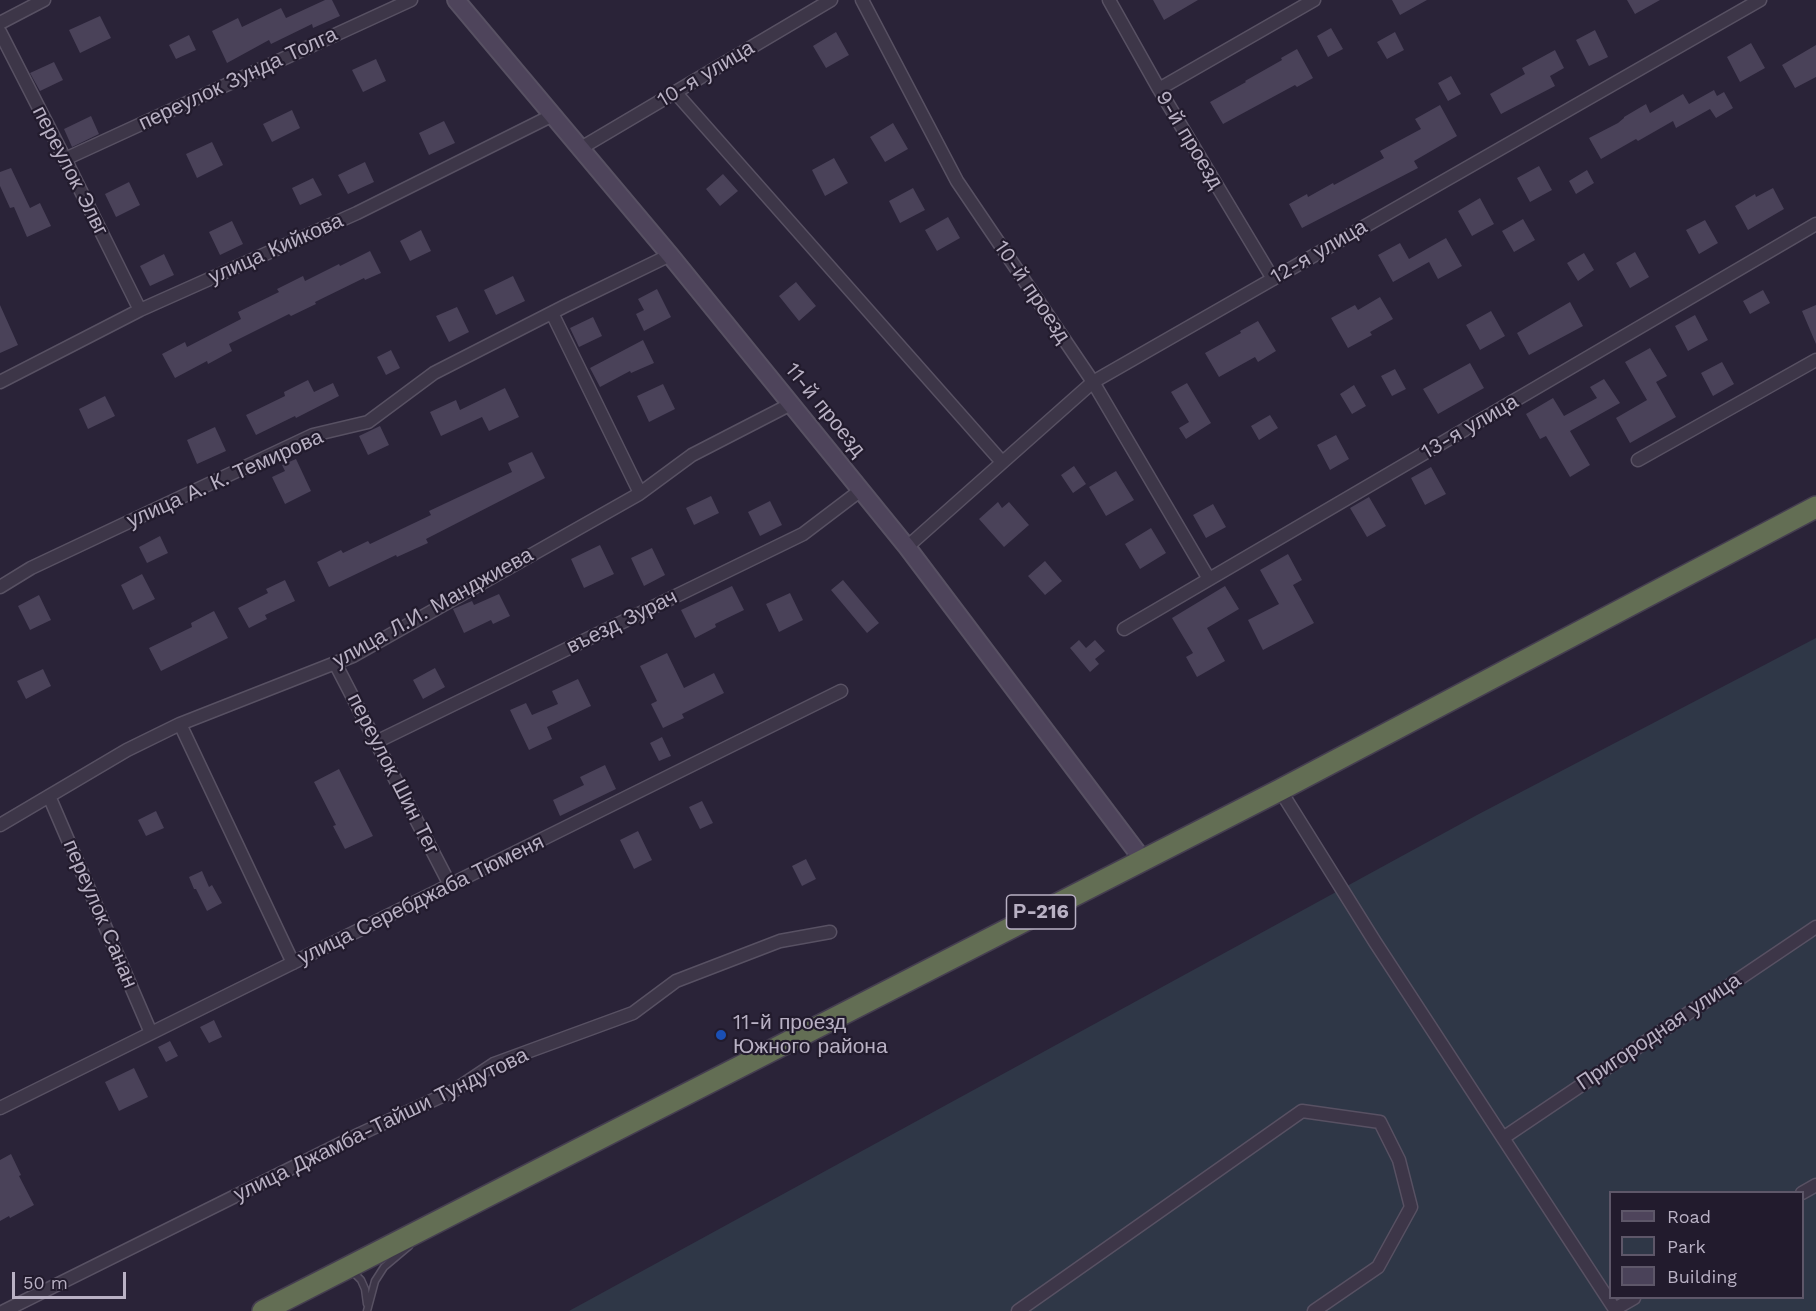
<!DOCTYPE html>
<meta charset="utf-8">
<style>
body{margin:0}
#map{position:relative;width:1816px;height:1311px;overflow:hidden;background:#2a2338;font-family:"Work Sans",sans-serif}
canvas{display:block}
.legend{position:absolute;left:1609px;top:1191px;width:195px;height:108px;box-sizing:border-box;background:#221b2d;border:2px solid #5e5769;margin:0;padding:8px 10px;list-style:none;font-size:18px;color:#b9b1c4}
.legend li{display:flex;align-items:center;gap:12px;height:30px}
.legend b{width:30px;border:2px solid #5e5769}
.scale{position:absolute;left:12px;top:1272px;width:114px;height:27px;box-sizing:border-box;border:3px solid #b9b1c4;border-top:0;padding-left:8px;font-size:18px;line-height:21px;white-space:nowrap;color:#b9b1c4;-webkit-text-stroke:4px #221b2d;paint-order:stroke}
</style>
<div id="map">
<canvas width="1816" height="1311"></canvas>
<ul class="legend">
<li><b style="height:8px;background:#4e445b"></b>Road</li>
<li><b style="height:16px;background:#2f3747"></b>Park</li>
<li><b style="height:16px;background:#4a4259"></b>Building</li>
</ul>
<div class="scale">50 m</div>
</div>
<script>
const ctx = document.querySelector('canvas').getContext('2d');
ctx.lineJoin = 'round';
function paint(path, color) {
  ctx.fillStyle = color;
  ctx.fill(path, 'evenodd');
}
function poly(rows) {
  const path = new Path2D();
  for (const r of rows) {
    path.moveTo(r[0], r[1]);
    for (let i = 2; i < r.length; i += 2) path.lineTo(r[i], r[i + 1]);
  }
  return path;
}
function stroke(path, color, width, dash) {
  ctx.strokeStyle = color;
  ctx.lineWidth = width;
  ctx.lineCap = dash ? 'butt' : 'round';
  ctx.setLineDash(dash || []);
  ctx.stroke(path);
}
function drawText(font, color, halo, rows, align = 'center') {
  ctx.font = font + ' "Work Sans",sans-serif';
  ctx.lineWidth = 4.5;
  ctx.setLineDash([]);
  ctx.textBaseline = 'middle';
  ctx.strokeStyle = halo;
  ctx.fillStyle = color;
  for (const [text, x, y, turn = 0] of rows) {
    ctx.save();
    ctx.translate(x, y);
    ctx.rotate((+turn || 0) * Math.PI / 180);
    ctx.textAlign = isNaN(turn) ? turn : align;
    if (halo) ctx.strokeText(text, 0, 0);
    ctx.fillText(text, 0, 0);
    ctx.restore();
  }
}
paint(poly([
 [1816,638,1816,1311,569,1311,1477,815],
 [1610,1192,1802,1192,1802,1298,1610,1298]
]), '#2f3747');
paint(poly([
 [325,0,332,0,340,16,313,28,312,24,271,44,269,40,227,63,212,31,238,18,242,27,281,8,286,18],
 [1153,0,1198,0,1164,20],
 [1392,0,1427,0,1400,15],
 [1627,0,1660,0,1635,14],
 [100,16,111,38,80,53,69,30],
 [1331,28,1343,49,1328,57,1317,36],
 [1595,30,1608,57,1589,66,1576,40],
 [836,32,849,55,826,68,813,46],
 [1395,32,1404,50,1387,59,1377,42],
 [189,35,196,50,176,59,169,45],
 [1751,43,1765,68,1740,82,1727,57],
 [1816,45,1816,77,1795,88,1782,65],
 [1297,49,1313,78,1297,87,1295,85,1223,124,1210,102,1246,82,1245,81,1282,60,1281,58],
 [1555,50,1564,68,1550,76,1555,86,1501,114,1490,94,1525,74,1522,68],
 [376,59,386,81,363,92,352,70],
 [54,62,63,80,40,91,30,73],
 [1451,76,1461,94,1448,101,1438,83],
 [1714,90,1717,96,1724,92,1733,108,1716,118,1710,109,1676,128,1673,121,1638,141,1636,139,1601,159,1589,138,1618,123,1624,118,1624,117,1646,104,1650,113,1683,94,1689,104],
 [1440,105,1457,136,1414,161,1418,168,1302,228,1289,204,1307,194,1308,197,1333,183,1334,185,1384,158,1380,151,1421,129,1415,119],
 [292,110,300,128,272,142,263,124],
 [91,116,99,134,72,147,64,129],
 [444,121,455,143,429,155,419,133],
 [893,123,908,149,885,162,870,137],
 [212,142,223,165,197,178,186,154],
 [834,158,848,183,825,196,812,170],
 [365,162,374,182,348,194,338,175],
 [1539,166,1552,190,1530,202,1517,178],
 [11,168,30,208,40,203,51,226,27,237,14,207,10,208,0,186,0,172],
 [1587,170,1594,183,1576,194,1569,181],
 [723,174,738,191,720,206,706,189],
 [313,178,322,195,300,205,292,188],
 [129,182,140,205,116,217,105,194],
 [913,188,925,210,900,223,889,201],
 [1773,188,1784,209,1748,230,1735,206,1755,194,1756,197],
 [1480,198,1494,224,1472,236,1458,211],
 [948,217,960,238,937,251,925,230],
 [1523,219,1535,240,1514,252,1502,231],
 [1705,220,1718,243,1699,254,1686,230],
 [232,221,243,244,220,255,209,232],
 [421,230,431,251,410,261,400,241],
 [1446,238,1462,266,1438,279,1429,262,1393,282,1378,255,1400,243,1409,259],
 [370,251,381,273,365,280,364,278,315,302,316,304,291,316,289,314,229,344,232,351,208,364,207,361,175,378,162,354,185,342,187,347,241,319,238,312,279,292,277,289,303,276,305,281,339,264,340,266],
 [1635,252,1649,277,1630,288,1616,263],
 [1584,253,1594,270,1578,281,1567,263],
 [164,254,174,275,150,286,140,266],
 [513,276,525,301,496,315,484,290],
 [796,282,816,306,799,321,779,296],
 [657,289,671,317,644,331,636,314,644,310,638,299],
 [1763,290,1770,303,1750,314,1743,301],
 [1380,297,1393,319,1370,332,1372,335,1348,348,1331,318,1355,305,1358,310],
 [1570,302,1583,326,1529,355,1517,333],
 [0,305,18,345,0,353],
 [1816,305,1816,344,1802,311],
 [457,307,469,332,449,342,436,316],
 [1491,311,1505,336,1480,350,1466,325],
 [1695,315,1708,340,1688,351,1675,326],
 [593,317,602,336,579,347,570,328],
 [1258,321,1276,351,1258,362,1255,357,1219,377,1205,353,1241,333,1240,331],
 [643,340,654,363,631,373,630,371,600,387,590,368],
 [1650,348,1667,376,1656,382,1676,417,1630,443,1616,418,1647,400,1625,362],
 [391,350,400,368,386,375,377,357],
 [1722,362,1734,384,1713,396,1701,373],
 [1470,363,1484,388,1438,414,1423,389],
 [1395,369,1406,389,1392,396,1381,376],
 [1604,379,1620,403,1570,431,1590,465,1570,477,1546,436,1540,439,1526,414,1553,398,1564,416,1597,398,1590,387],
 [308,380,314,392,333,383,339,396,296,418,295,416,256,435,246,415,285,396,284,392],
 [1187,383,1211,423,1186,439,1179,428,1189,422,1171,392],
 [663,384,675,409,649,422,637,396],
 [1354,385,1366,406,1352,414,1340,394],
 [505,388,519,417,489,431,482,417,441,436,430,412,456,400,460,410],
 [105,396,115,416,88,429,79,409],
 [1270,415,1278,428,1259,440,1251,426],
 [380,426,389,445,368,455,359,436],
 [215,427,226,451,197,464,187,440],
 [1336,435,1349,459,1330,470,1317,445],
 [532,452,545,478,426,539,428,543,397,557,396,555,329,587,317,562,341,550,343,553,368,541,370,544,431,515,429,511,512,472,508,463],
 [296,459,311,491,285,504,272,477,285,471,282,465],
 [1074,466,1086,484,1073,493,1061,475],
 [1431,467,1446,494,1425,505,1411,478],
 [1116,471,1134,500,1106,516,1089,487],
 [711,496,719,513,694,525,686,508],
 [1369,497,1386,526,1367,537,1350,508],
 [770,501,782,525,760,536,748,512],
 [998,502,1002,508,1009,502,1029,525,1004,547,979,519],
 [1213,504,1226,527,1206,538,1193,515],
 [1151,528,1166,553,1140,569,1125,544],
 [160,536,168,553,147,563,139,547],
 [600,545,614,574,584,588,571,559],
 [652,548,665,575,644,586,631,558],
 [1288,554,1302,580,1293,585,1314,623,1263,650,1248,620,1279,604,1260,570],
 [1045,561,1062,581,1045,595,1028,576],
 [142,574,155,599,133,610,121,585],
 [285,580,295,601,265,615,267,619,249,628,238,608,268,593,266,589],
 [843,580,879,623,867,633,831,590],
 [732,586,744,610,715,624,716,627,695,638,681,610],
 [1225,586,1239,609,1207,628,1225,661,1197,677,1186,657,1193,653,1172,618],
 [790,593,803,620,779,632,766,604],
 [499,594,510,616,493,624,491,620,464,633,453,609,472,601,474,605],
 [39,595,51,620,30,630,18,606],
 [214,611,228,638,161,671,149,648,192,627,191,623],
 [1079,640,1086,648,1095,640,1105,651,1095,659,1099,664,1090,672,1070,648],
 [667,653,684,688,714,673,724,693,682,714,684,718,663,728,651,704,657,701,640,666],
 [435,668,445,687,423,699,413,680],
 [43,669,51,686,26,699,17,681],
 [578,679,591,706,547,727,552,739,529,750,510,710,526,703,532,715,558,704,552,691],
 [662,737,671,756,659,761,650,743],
 [605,765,616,789,560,816,553,800,584,785,580,777],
 [339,769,373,836,345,849,333,826,336,825,314,782],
 [702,801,713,823,700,829,689,807],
 [156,811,164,828,146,836,138,820],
 [638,831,652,860,634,869,620,840],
 [806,859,816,879,802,886,792,866],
 [202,871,209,887,212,885,222,903,207,911,196,889,194,889,189,877],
 [214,1020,222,1037,209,1043,200,1027],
 [170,1041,178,1056,166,1062,158,1047],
 [134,1068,148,1097,119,1111,105,1082],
 [11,1154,21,1175,19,1176,34,1205,10,1218,9,1216,0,1221,0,1160]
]), '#4a4259');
const lane = poly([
 [352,1271,361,1280,365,1289,367,1304],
 [367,1311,375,1281,384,1267,409,1246]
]);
const street = poly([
 [862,0,957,181,1093,382,1209,579],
 [1109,0,1159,89,1273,279],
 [0,23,44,0],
 [0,32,65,159,140,310],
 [1159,89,1314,0],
 [675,92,1002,462],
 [581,148,831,0],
 [65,159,411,0],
 [552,313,640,493],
 [0,382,140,310,357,213,553,115],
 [1638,460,1816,360],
 [907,547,1093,382,1760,0],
 [0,587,31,568,313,435,368,422,434,373,565,306,670,255],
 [1124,629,1816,224],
 [335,663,450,885],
 [180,724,293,963],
 [376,742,803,534,861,490],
 [1280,790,1375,942,1616,1311],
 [49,796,151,1033],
 [0,825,127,750,180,724,353,656,639,494,692,455,791,404],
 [0,1108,841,691],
 [1503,1138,1816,927],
 [1802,1193,1816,1185],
 [1615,1309,1634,1298],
 [4,1311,360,1134,455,1090,494,1064,633,1013,676,981,780,941,830,932],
 [1018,1311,1302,1111,1380,1122,1399,1160,1411,1207,1378,1267,1314,1311]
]);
const secondary = poly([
 [456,0,670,255,907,547,1143,860]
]);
const highway = poly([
 [263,1311,1280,790,1816,507]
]);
stroke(lane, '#585163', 9);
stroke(street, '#585163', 15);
stroke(secondary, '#585163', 20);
stroke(highway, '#453e50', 24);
stroke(lane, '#3d3648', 6);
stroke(street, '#3d3648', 12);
stroke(secondary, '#4e445b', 16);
stroke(highway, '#636e54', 21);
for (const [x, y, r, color] of [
 [721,1035,6,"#1a4fb4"]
]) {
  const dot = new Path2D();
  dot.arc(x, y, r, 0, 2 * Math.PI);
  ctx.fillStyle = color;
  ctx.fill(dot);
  stroke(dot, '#221b2d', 2);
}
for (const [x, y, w] of [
 [1041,912,69]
]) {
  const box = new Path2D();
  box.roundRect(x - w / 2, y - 17, w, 34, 4.5);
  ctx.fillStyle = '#221b2d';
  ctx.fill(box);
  stroke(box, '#b9b1c4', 1.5);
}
drawText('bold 20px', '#b9b1c4', null, [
 ["Р-216",1041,912]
]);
drawText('21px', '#b9b1c4', '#221b2d', [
 ["10-я улица",706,74,-31],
 ["переулок Зунда Толга",238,79,-25],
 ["9-й проезд",1189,140,59],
 ["переулок Элвг",70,171,63],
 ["улица Кийкова",276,249,-24],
 ["12-я улица",1319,252,-30],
 ["10-й проезд",1032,292,56],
 ["11-й проезд",825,410,51],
 ["13-я улица",1470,427,-30],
 ["улица А. К. Темирова",225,479,-24],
 ["улица Л.И. Манджиева",433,608,-29],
 ["въезд Зурач",622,622,-26],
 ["переулок Шин Тег",393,774,63],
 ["улица Серебджаба Тюменя",421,900,-26],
 ["переулок Санан",100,914,67],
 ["Пригородная улица",1659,1032,-34],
 ["улица Джамба-Тайши Тундутова",381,1125,-26]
]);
drawText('21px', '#b9b1c4', '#221b2d', [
 ["11-й проезд",733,1023],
 ["Южного района",733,1047]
], 'left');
</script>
